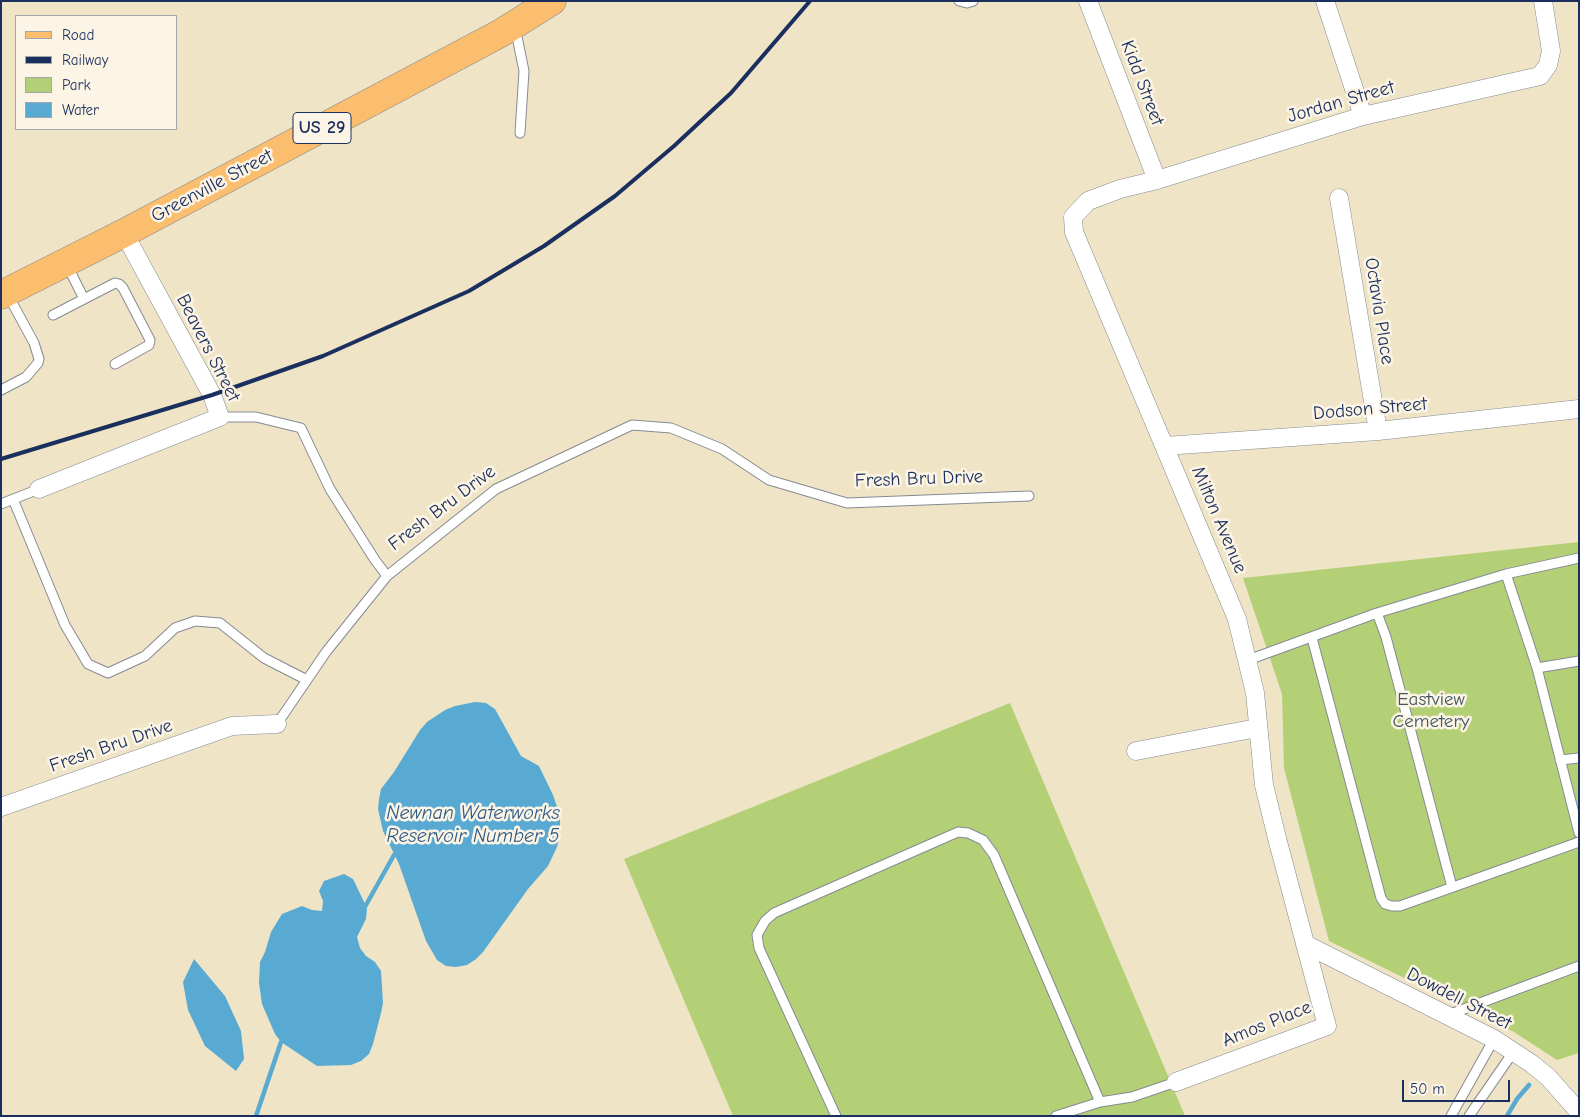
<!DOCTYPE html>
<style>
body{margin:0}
#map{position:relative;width:1580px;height:1117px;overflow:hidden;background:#efe5c6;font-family:"Comic Neue",sans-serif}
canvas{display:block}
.frame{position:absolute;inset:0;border:2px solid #1b2f5e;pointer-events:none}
.legend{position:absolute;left:15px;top:15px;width:162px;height:115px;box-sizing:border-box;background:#fcf5e5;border:1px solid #a2a6af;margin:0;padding:6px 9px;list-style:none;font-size:15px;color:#1b2f5e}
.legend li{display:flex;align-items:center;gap:10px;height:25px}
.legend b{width:25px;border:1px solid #a2a6af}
.scale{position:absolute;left:1402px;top:1080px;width:108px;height:22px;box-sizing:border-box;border:2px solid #1b2f5e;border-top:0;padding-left:6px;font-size:15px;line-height:18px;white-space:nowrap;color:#1b2f5e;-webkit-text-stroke:4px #fcf5e5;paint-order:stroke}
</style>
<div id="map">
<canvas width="1580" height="1117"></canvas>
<div class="frame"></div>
<ul class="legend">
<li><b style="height:6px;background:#fbbd6e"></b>Road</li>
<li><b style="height:6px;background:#1b2f5e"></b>Railway</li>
<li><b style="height:14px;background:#b3d077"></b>Park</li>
<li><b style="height:14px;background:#58aad3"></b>Water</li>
</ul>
<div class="scale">50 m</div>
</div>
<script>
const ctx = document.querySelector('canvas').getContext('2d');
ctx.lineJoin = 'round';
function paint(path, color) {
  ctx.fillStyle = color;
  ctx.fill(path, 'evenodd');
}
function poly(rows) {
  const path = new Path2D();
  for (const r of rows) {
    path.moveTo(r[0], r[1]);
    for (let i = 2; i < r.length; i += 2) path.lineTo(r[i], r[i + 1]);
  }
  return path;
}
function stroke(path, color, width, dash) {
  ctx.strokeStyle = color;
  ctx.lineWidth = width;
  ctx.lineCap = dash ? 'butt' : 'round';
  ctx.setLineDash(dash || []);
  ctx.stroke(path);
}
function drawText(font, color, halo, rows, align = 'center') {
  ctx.font = font + ' "Comic Neue",sans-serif';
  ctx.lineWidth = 5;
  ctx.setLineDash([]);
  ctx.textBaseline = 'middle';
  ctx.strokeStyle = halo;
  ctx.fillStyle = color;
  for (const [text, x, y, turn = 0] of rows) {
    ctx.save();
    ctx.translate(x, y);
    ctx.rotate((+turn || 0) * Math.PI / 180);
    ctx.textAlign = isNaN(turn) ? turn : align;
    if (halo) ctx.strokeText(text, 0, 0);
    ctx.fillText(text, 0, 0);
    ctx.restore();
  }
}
paint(poly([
 [1579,542,1579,1053,1557,1060,1514,1032,1329,941,1284,768,1282,694,1243,578],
 [1010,703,1185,1116,733,1116,624,859]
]), '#b3d077');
paint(poly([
 [475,702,486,703,495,709,521,756,539,766,553,795,560,815,560,836,557,847,548,866,528,889,483,952,476,959,467,965,456,967,446,966,437,960,426,941,399,864,383,831,378,809,379,799,381,789,394,772,420,730,427,722,445,710,455,706],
 [344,874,353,879,367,908,366,919,357,937,360,948,366,956,375,962,381,971,383,1003,381,1013,373,1044,369,1054,361,1061,351,1065,317,1066,281,1042,275,1034,262,1004,259,983,260,962,265,952,271,932,282,914,302,906,312,910,322,911,323,901,319,891,324,881],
 [194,959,225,996,241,1031,244,1059,236,1071,205,1046,188,1010,183,982]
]), '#58aad3');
stroke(poly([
 [366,905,394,855],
 [256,1116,281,1042],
 [1507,1116,1517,1099,1529,1085]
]), '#58aad3', 4.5);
const lane = poly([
 [959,1,967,3,973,1],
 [515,27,524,71,520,133],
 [67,265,84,299],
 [53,315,115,283,119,284,123,288,150,340,149,345,115,364],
 [1,390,26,377,38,363,39,359,34,343,8,295],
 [220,417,256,417,301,428,330,489,375,560,387,576],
 [13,499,65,625,88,664,108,673,145,656,175,628,195,621,220,623,264,658,307,680],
 [1,504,39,489],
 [1506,574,1537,668,1579,833],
 [1377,613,1386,637,1452,887],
 [1312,638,1381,898,1385,904,1392,906,1400,906,1579,842],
 [1248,660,1377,613,1506,574,1579,558],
 [1537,668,1579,661],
 [277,724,326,652,387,576,496,489,632,425,671,428,722,449,769,480,847,503,1029,496],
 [1560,760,1579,758],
 [1448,1015,1579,966],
 [836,1116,759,948,757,935,765,921,774,913,958,832,968,833,983,840,994,855,1100,1102],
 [1056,1116,1100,1102,1132,1097,1176,1082],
 [1451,1116,1494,1039],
 [1469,1116,1514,1051]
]);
const street = poly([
 [1088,1,1157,180],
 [1325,1,1363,116],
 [1339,198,1378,431],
 [1165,446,1378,431,1579,409],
 [39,489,220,417,212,395,124,233],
 [1136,751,1257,728],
 [1,807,232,726,277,724],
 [1305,944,1494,1039,1532,1064,1548,1077,1579,1112],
 [1176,1082,1327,1026,1278,842,1264,785,1255,693,1237,619,1074,232,1073,217,1088,201,1120,189,1157,180,1363,116,1540,76,1548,65,1551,51,1543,1]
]);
const primary = poly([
 [1,295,124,233,501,33,552,1]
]);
stroke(lane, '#858a92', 11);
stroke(street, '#858a92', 19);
stroke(primary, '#858a92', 29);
stroke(lane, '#fff', 9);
stroke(street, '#fff', 18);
stroke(primary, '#fbbd6e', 28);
stroke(poly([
 [1,459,212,395,323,356,469,291,544,246,615,196,674,146,731,93,810,1]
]), '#1b2f5e', 4);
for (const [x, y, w] of [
 [322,128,58]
]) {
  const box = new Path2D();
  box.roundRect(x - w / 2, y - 15.5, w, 31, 4);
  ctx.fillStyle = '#fcf5e5';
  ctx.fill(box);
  stroke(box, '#1b2f5e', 1);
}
drawText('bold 18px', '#1b2f5e', null, [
 ["US 29",322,128]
]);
drawText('19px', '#1b2f5e', '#fcf5e5', [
 ["Kidd Street",1142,83,69],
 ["Jordan Street",1341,102,-16],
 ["Greenville Street",212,186,-28],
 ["Octavia Place",1379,311,81],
 ["Beavers Street",208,348,63],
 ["Dodson Street",1370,409,-5],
 ["Fresh Bru Drive",919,479,-2],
 ["Fresh Bru Drive",442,508,-37],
 ["Milton Avenue",1219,520,67],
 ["Fresh Bru Drive",111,746,-19],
 ["Dowdell Street",1459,999,27],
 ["Amos Place",1267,1024,-22]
]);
drawText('19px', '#415764', '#fcf5e5', [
 ["Eastview",1431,700],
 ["Cemetery",1431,722]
]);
drawText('italic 20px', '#305a87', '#fcf5e5', [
 ["Newnan Waterworks",473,813],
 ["Reservoir Number 5",473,836]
]);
</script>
